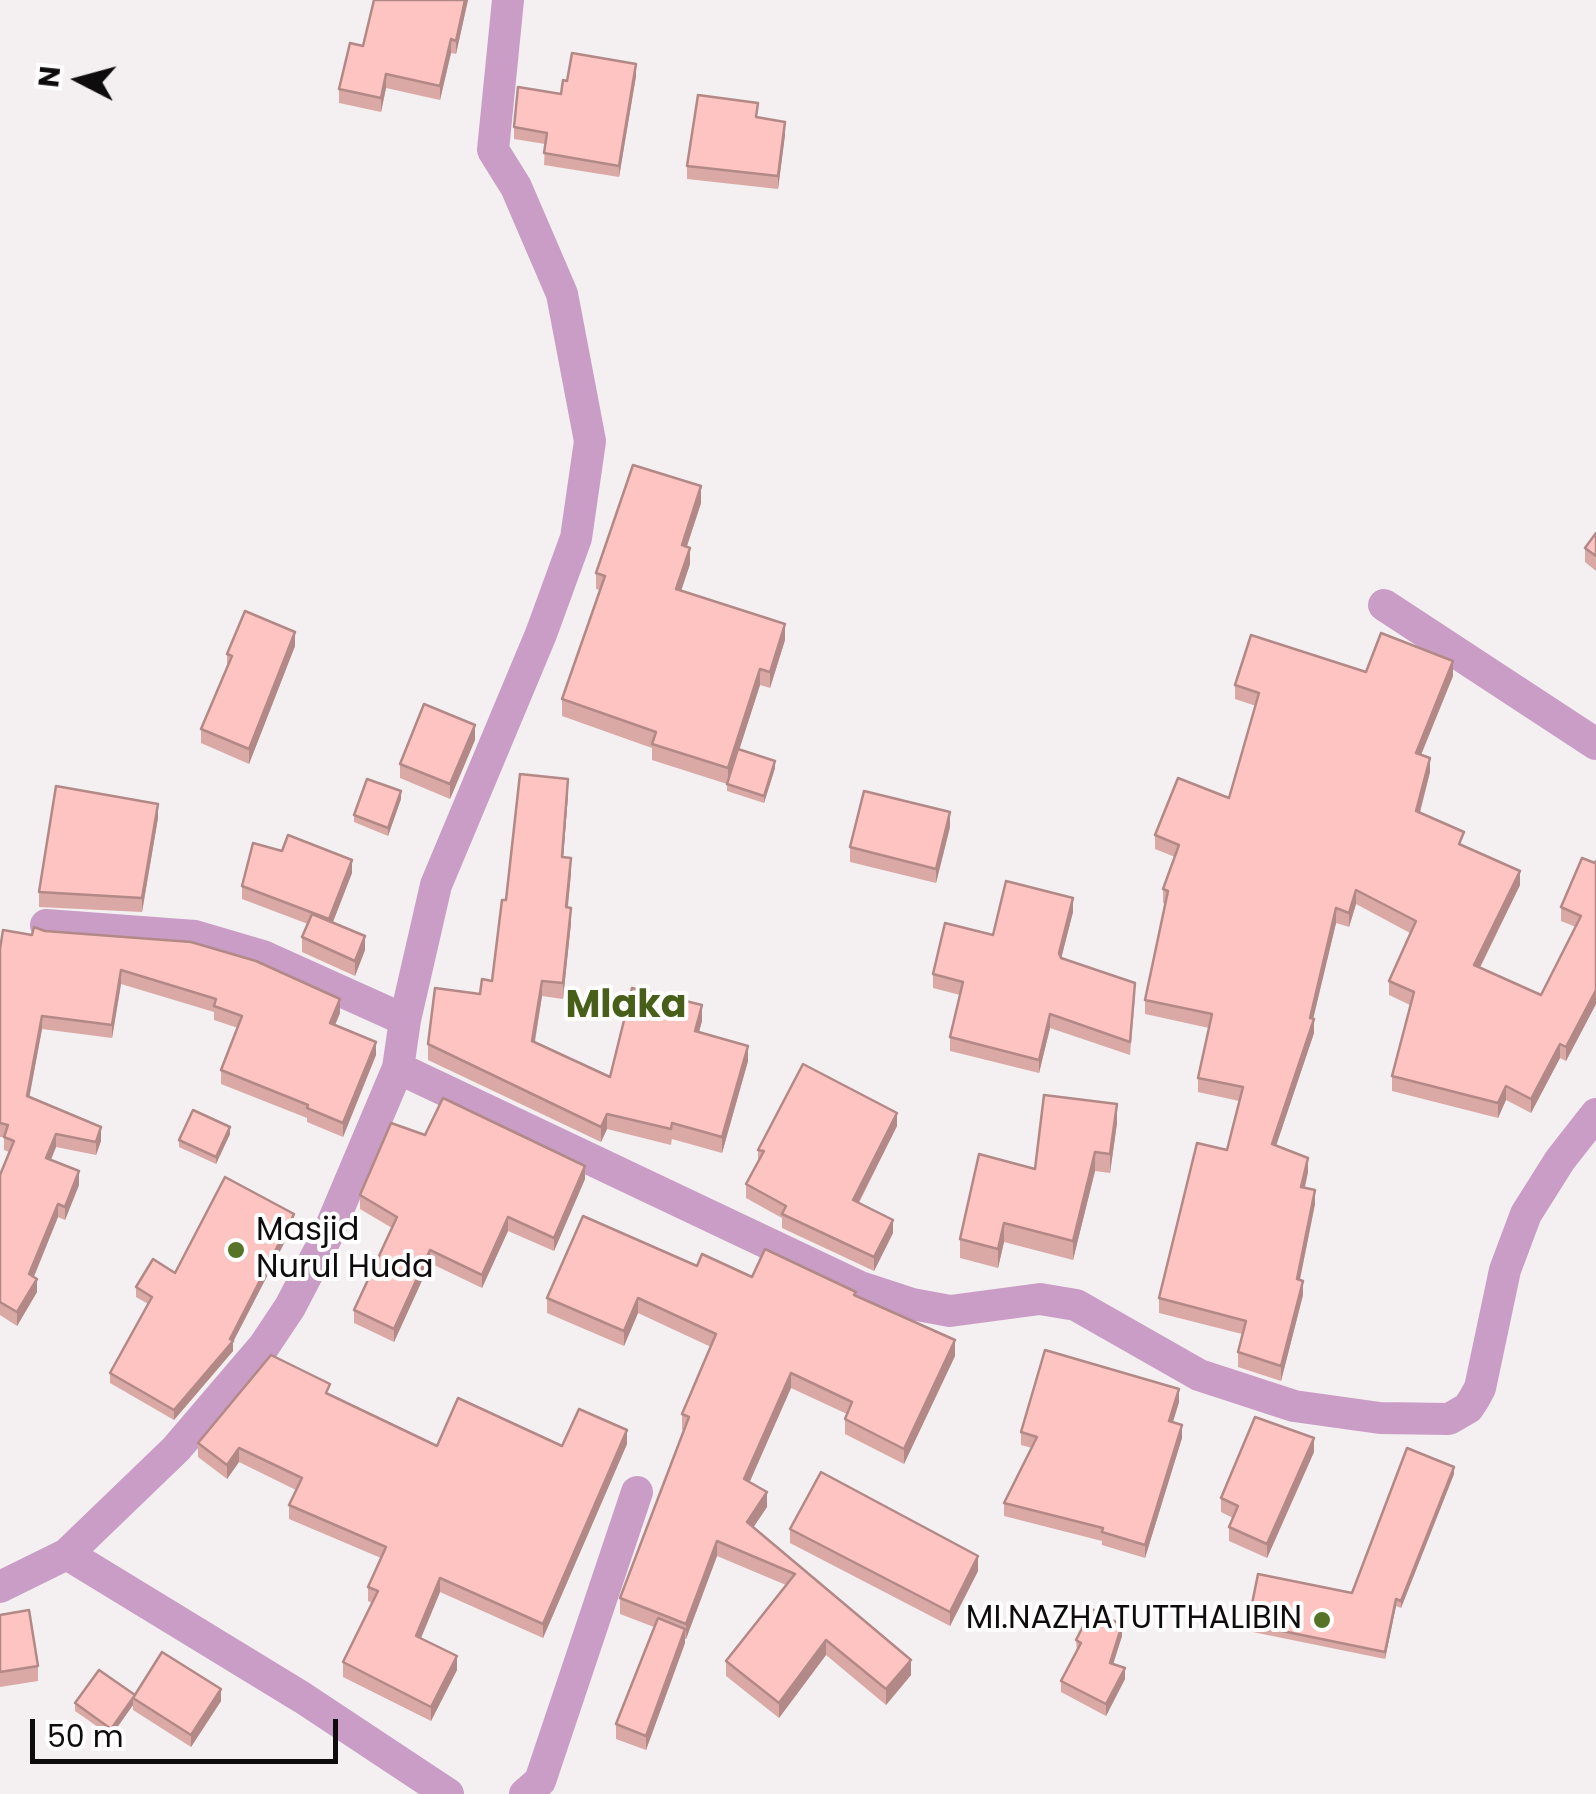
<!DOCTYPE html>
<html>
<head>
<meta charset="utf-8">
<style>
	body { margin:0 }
	#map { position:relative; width:1596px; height:1794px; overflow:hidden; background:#f4eff0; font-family:Poppins,sans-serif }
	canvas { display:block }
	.north { position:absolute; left:30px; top:30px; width:100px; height:100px; -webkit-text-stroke:8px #fff; paint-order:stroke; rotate:276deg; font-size:28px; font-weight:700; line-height:40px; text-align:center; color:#0e0c0d }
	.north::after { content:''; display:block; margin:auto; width:35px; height:45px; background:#0e0c0d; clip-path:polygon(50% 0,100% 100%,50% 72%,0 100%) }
	.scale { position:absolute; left:30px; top:1719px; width:308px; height:45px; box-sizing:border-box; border:5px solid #0e0c0d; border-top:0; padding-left:12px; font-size:30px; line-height:35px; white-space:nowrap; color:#0e0c0d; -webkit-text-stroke:8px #fff; paint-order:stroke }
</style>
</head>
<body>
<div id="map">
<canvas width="1596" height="1794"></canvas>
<div class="north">N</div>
<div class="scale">50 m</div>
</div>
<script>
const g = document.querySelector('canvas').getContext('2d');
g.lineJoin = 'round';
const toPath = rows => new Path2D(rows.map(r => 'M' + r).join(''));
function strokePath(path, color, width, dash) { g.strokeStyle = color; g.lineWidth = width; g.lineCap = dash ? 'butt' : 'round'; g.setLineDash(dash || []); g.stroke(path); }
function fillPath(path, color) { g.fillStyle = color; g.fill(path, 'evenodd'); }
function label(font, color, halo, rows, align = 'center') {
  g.font = font + ' Poppins,sans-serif'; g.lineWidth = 8; g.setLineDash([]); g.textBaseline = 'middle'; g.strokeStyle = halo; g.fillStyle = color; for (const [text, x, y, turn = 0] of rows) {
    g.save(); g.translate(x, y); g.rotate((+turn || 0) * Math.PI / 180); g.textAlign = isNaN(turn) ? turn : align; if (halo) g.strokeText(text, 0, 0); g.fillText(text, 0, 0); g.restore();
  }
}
const minor = toPath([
	[1384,605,1596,744],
	[46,925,195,936,263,956,405,1020],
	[398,1068,860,1287,912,1304,950,1311,1040,1299,1076,1305,1199,1375,1294,1406,1380,1418,1449,1419,1468,1408,1474,1399,1480,1388,1505,1270,1526,1214,1560,1160,1596,1114],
	[67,1554,303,1698,448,1794],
	[0,1587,67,1554,176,1449,264,1346,290,1307,327,1236,398,1068,405,1020,436,885,541,634,576,538,590,441,562,294,516,187,493,150,508,0],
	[525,1794,540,1781,637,1492]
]);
const wall = toPath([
	[374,0,468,0,456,54,451,53,440,100,386,88,381,112,339,103,339,89,363,46],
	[636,76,619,177,544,165,545,144,514,139,514,127,561,94,567,81],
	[758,117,785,135,778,189,687,179,687,166],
	[701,503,687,546,690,564,681,591,785,640,770,688,760,685,739,749,775,768,764,803,727,791,727,784,652,760,652,748,562,716,562,699,600,590,596,589,596,573],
	[1596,533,1596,571,1585,562,1585,548],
	[295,646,249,764,201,743,201,729,227,668,227,654],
	[1366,672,1453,676,1421,755,1430,772,1420,813,1464,846,1520,885,1480,968,1541,995,1576,927,1561,921,1561,907,1596,861,1596,1004,1566,1061,1560,1058,1531,1113,1506,1100,1498,1118,1392,1091,1392,1076,1410,1005,1389,995,1389,981,1410,933,1356,904,1349,927,1336,923,1313,1018,1314,1033,1276,1145,1308,1172,1305,1188,1315,1204,1300,1280,1303,1295,1281,1381,1238,1367,1238,1352,1242,1334,1159,1313,1159,1298,1227,1150,1239,1101,1198,1092,1198,1078,1209,1028,1145,1014,1145,1000,1165,904,1163,903,1163,889,1175,857,1155,849,1155,835,1229,798,1256,706,1235,699,1235,685],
	[475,740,450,799,400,778,400,764],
	[568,795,563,857,571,873,568,907,571,923,563,999,542,996,535,1042,610,1077,702,1021,699,1032,748,1061,722,1153,672,1139,671,1145,607,1129,601,1142,428,1060,428,1044,492,981,506,900],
	[401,799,388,836,354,822,354,815],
	[158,818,142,912,39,907,39,892],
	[950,827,936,883,850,862,850,847],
	[352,873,333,922,365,950,355,976,302,952,302,937,308,924,242,899,242,886],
	[1073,912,1061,958,1135,996,1130,1055,1050,1028,1039,1073,950,1051,950,1037,960,995,933,988,933,974,993,935],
	[45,931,340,1013,335,1025,376,1055,343,1137,307,1122,307,1118,221,1084,221,1070,238,1028,214,1020,214,1012,121,984,112,1038,42,1029,29,1097,101,1141,96,1155,56,1147,51,1160,79,1185,65,1220,58,1217,34,1277,37,1292,17,1326,0,1315,0,1175,9,1152,4,1150,4,1137,0,1137,0,949],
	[1117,1123,1110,1173,1095,1171,1073,1260,1004,1242,998,1268,960,1258,960,1239,1035,1169],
	[897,1126,859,1203,893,1233,874,1271,782,1228,782,1218,746,1198,746,1184,758,1162,758,1150],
	[230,1134,216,1164,179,1147,179,1140],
	[425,1135,585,1179,554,1251,508,1231,482,1288,430,1263,394,1342,354,1323,354,1310,392,1228,360,1209,360,1195],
	[294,1224,233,1342,233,1351,174,1420,110,1383,110,1373,148,1304,136,1297,136,1287],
	[697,1266,856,1296,955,1356,904,1464,845,1434,845,1419,847,1414,791,1388,749,1482,767,1507,753,1527,911,1675,886,1705,826,1655,779,1718,726,1676,726,1661,786,1585,717,1556,686,1639,685,1639,685,1643,646,1750,616,1739,616,1724,654,1627,620,1614,620,1598,684,1430,682,1430,682,1414,711,1347,638,1313,624,1346,547,1313,547,1298],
	[330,1395,437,1446,627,1444,543,1638,440,1592,421,1638,457,1670,431,1721,343,1677,343,1662,372,1603,368,1601,368,1587,381,1558,289,1519,289,1505,296,1490,239,1462,227,1479,198,1457,198,1443],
	[1179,1402,1173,1422,1182,1438,1145,1558,1102,1545,1102,1541,1004,1516,1004,1503,1032,1448,1021,1445,1021,1432],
	[1314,1452,1267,1558,1229,1541,1229,1527,1233,1518,1221,1512,1221,1498],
	[1454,1474,1401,1608,1396,1606,1385,1659,1248,1631,1248,1624,1352,1593],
	[790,1529,978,1571,950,1626,790,1543],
	[0,1615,38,1666,38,1681,0,1687],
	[1122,1636,1113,1664,1125,1679,1106,1716,1061,1692,1061,1681,1077,1652,1076,1640],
	[135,1696,221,1701,191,1747,133,1710,133,1705,111,1736,75,1711,75,1703]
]);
const shadedWall = toPath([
	[465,0,468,0,456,54,456,41],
	[451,39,451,53,440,100,440,86],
	[636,64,636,76,619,177,619,166],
	[386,74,386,88,381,112,381,98],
	[785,122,785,135,778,189,778,176],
	[701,486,701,503,682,561,682,545],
	[690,548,690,564,676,606,676,589],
	[785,624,785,640,770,688,770,672],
	[295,632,295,646,249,764,249,749],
	[1453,661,1453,676,1416,767,1416,753],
	[760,669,760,685,728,785,728,768],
	[475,725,475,740,450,799,450,784],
	[1430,758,1430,772,1416,826,1416,811],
	[775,761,775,768,764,803,764,796],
	[568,779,568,795,562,872,562,857],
	[401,791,401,799,388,836,388,828],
	[158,804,158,818,142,912,142,898],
	[950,812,950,827,936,883,936,869],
	[571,858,571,873,566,923,566,907],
	[352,860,352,873,329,932,329,919],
	[1520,871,1520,885,1474,979,1474,965],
	[1356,890,1356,904,1349,927,1349,913],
	[1073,898,1073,912,1059,967,1059,953],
	[571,908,571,923,563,999,563,983],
	[1336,908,1336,923,1311,1028,1314,1019,1314,1033,1272,1158,1272,1144,1310,1018],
	[365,936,365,950,355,976,355,961],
	[121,970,121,984,112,1038,112,1025],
	[542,981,542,996,532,1057,532,1041],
	[1596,990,1596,1004,1566,1061,1566,1047],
	[340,999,340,1013,330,1037,330,1023],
	[702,1005,702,1021,695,1046,695,1031],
	[1050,1014,1050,1028,1039,1073,1039,1060],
	[42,1016,42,1029,27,1110,27,1096],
	[376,1042,376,1055,343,1137,343,1123],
	[1560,1044,1560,1058,1531,1113,1531,1099],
	[748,1046,748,1061,722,1153,722,1137],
	[1506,1086,1506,1100,1498,1118,1498,1103],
	[1117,1104,1117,1123,1110,1173,1110,1154],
	[897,1113,897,1126,853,1213,853,1200],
	[607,1114,607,1129,601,1142,601,1127],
	[101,1127,101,1141,96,1155,96,1142],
	[230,1127,230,1134,216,1164,216,1157],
	[56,1134,56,1147,46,1171,46,1158],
	[1095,1152,1095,1171,1073,1260,1073,1241],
	[1308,1158,1308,1172,1301,1202,1301,1187],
	[585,1166,585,1179,554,1251,554,1238],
	[79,1171,79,1185,65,1220,65,1207],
	[1315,1190,1315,1204,1297,1293,1297,1279],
	[58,1204,58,1217,29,1288,29,1274],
	[294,1214,294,1224,233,1342,233,1351,174,1420,174,1410,230,1339],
	[508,1217,508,1231,482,1288,482,1275],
	[893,1220,893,1233,874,1271,874,1257],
	[1004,1223,1004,1242,998,1268,998,1249],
	[430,1250,430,1263,394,1342,394,1329],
	[37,1279,37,1292,17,1326,17,1312],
	[1303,1281,1303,1295,1281,1381,1281,1366],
	[638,1298,638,1313,624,1346,624,1331],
	[955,1340,955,1356,904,1464,904,1449],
	[791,1373,791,1388,744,1495,744,1479],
	[1179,1389,1179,1402,1169,1434,1169,1421],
	[1182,1425,1182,1438,1145,1558,1145,1545],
	[627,1430,627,1444,543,1638,543,1624],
	[1314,1438,1314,1452,1267,1558,1267,1544],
	[239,1448,239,1462,227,1479,227,1465],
	[1454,1467,1454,1474,1401,1608,1401,1601],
	[767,1492,767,1507,747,1537,747,1522],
	[717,1541,717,1556,686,1639,686,1624],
	[978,1556,978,1571,950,1626,950,1612],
	[440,1578,440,1592,416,1650,416,1636],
	[1396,1599,1396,1606,1385,1659,1385,1652],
	[1122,1625,1122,1636,1110,1674,1110,1663],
	[685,1629,685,1643,646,1750,646,1736],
	[826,1640,826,1655,779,1718,779,1703],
	[457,1656,457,1670,431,1721,431,1707],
	[911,1660,911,1675,886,1705,886,1689],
	[1125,1668,1125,1679,1106,1716,1106,1704],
	[221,1689,221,1701,191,1747,191,1735],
	[133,1698,133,1705,111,1736,111,1729]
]);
const building = toPath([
	[374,0,465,0,456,41,451,39,440,86,386,74,381,98,339,89,350,43,363,46,374,0],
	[572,53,636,64,619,166,544,153,547,133,514,127,518,87,561,94,563,80,567,81,572,53],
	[698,95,758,103,756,117,785,122,778,176,687,166,698,95],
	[633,465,701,486,682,545,690,548,676,589,785,624,770,672,760,669,728,768,652,744,656,732,562,699,605,576,596,573,633,465],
	[1596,533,1596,556,1585,548,1596,533],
	[245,611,295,632,249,749,201,729,232,656,227,654,245,611],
	[1381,633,1453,661,1416,753,1430,758,1416,811,1464,832,1459,844,1520,871,1474,965,1541,995,1581,916,1561,907,1582,858,1595,863,1596,861,1596,990,1566,1047,1560,1044,1531,1099,1506,1086,1498,1103,1392,1076,1414,992,1389,981,1416,921,1356,890,1349,913,1336,908,1310,1018,1314,1019,1272,1144,1308,1158,1301,1187,1315,1190,1297,1279,1303,1281,1281,1366,1238,1352,1246,1321,1159,1298,1197,1143,1227,1150,1243,1087,1198,1078,1212,1014,1145,1000,1168,891,1163,889,1179,845,1155,835,1178,778,1229,798,1259,693,1235,685,1251,635,1366,672,1381,633],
	[424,704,475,725,450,784,400,764,424,704],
	[738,749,775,761,764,796,727,784,738,749],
	[520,774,568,779,562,857,571,858,566,907,571,908,563,983,542,981,532,1041,610,1077,632,988,702,1005,695,1031,748,1046,722,1137,672,1123,671,1129,607,1114,601,1127,428,1044,435,988,480,994,482,979,492,981,502,900,506,900,520,774],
	[367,779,401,791,388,828,354,815,367,779],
	[56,786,158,804,142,898,39,892,56,786],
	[864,791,950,812,936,869,850,847,864,791],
	[288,835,352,860,329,919,242,886,253,843,282,851,288,835],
	[1006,881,1073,898,1059,953,1061,958,1135,983,1130,1042,1050,1014,1039,1060,950,1037,963,982,933,974,945,923,993,935,1006,881],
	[312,914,365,936,355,961,302,937,312,914],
	[34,927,45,931,191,942,256,961,340,999,330,1023,376,1042,343,1123,307,1108,308,1105,221,1070,242,1016,214,1006,216,999,121,970,112,1025,42,1016,27,1096,101,1127,96,1142,56,1134,46,1158,79,1171,65,1207,58,1204,29,1274,37,1279,17,1312,0,1302,0,1175,14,1141,4,1137,8,1125,0,1123,0,949,3,930,32,935,34,927],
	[803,1064,897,1113,853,1200,893,1220,874,1257,782,1214,786,1206,746,1184,764,1151,758,1150,803,1064],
	[1044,1095,1117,1104,1110,1154,1095,1152,1073,1241,1004,1223,998,1249,960,1239,979,1154,1035,1169,1044,1095],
	[443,1098,585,1166,554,1238,508,1217,482,1275,430,1250,394,1329,354,1310,397,1217,360,1195,391,1123,425,1135,443,1098],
	[193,1110,230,1127,216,1157,179,1140,193,1110],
	[225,1177,294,1214,230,1339,233,1341,174,1410,110,1373,152,1297,136,1287,153,1259,175,1273,225,1177],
	[583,1216,697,1266,702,1254,752,1277,765,1249,856,1292,854,1295,955,1340,904,1449,845,1419,852,1402,791,1373,744,1479,767,1492,747,1522,911,1660,886,1689,826,1640,779,1703,726,1661,795,1574,717,1541,686,1624,620,1598,689,1417,682,1414,716,1334,638,1298,624,1331,547,1298,583,1216],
	[1045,1350,1179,1389,1169,1421,1182,1425,1145,1545,1102,1532,1103,1528,1004,1503,1037,1437,1021,1432,1045,1350],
	[271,1355,330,1384,326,1393,437,1446,458,1398,562,1446,579,1409,627,1430,543,1624,440,1578,416,1636,457,1656,431,1707,343,1662,378,1591,368,1587,386,1547,289,1505,302,1478,239,1448,227,1465,198,1443,271,1355],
	[1255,1417,1314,1438,1267,1544,1229,1527,1238,1506,1221,1498,1255,1417],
	[1407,1448,1454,1467,1401,1601,1396,1599,1385,1652,1248,1624,1258,1574,1352,1593,1407,1448],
	[821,1472,978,1556,950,1612,790,1529,821,1472],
	[1092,1609,1122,1625,1110,1663,1125,1668,1106,1704,1061,1681,1081,1643,1076,1640,1092,1609],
	[29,1610,38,1666,0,1672,0,1615,29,1610],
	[658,1618,685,1629,646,1736,616,1724,658,1618],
	[162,1652,221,1689,191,1735,133,1698,162,1652],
	[99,1670,135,1695,111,1729,75,1703,99,1670]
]);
const markers = [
	[236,1250,10,"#577327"],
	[1322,1620,10,"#577327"]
];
const poiNames = [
	["Masjid",256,1232],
	["Nurul Huda",256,1269],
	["MI.NAZHATUTTHALIBIN",1302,1620,"right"]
];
const quarterNames = [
	["Mlaka",626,1007]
];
strokePath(minor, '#ca9dc6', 32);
fillPath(wall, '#daa9a6');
fillPath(shadedWall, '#b28987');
fillPath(building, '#fec4c1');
strokePath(building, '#b28987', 2.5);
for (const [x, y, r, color] of markers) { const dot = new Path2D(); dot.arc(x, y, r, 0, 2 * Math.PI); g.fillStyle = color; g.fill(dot); strokePath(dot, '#fff', 4); }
label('32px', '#0e0c0d', '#fff', poiNames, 'left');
label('bold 38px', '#475f19', '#fff', quarterNames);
</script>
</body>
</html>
